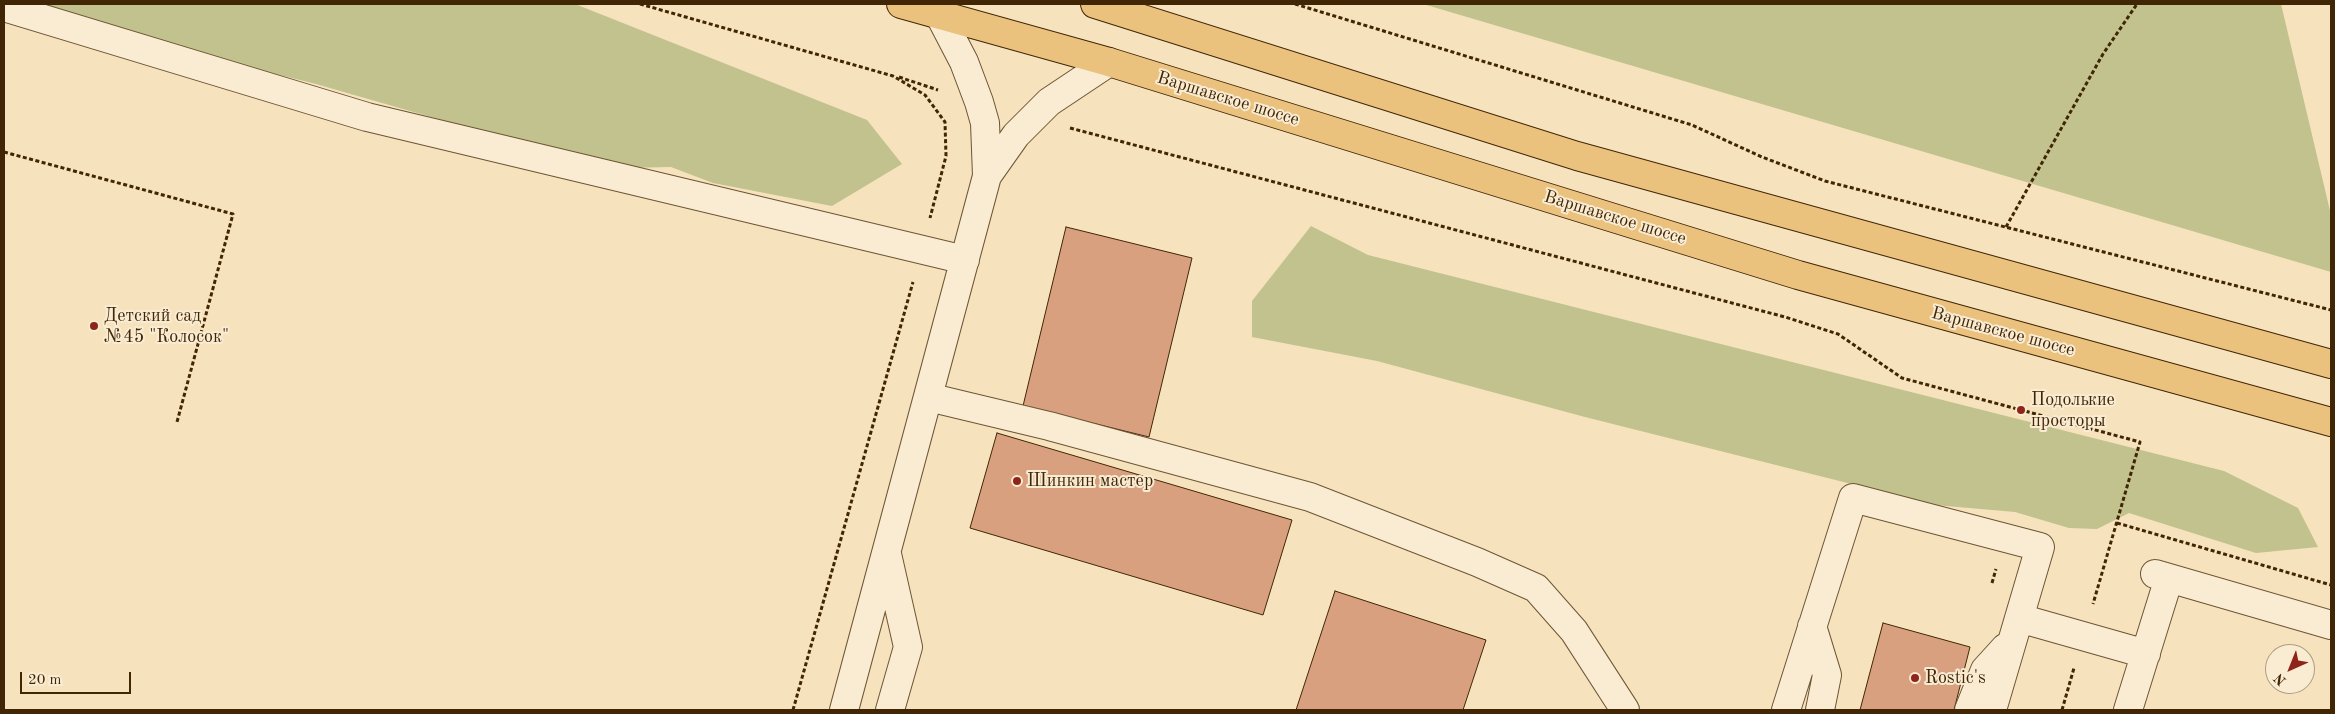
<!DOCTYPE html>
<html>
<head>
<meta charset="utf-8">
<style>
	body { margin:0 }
	#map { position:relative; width:2335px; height:714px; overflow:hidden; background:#f6e2bc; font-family:"Old Standard TT",serif }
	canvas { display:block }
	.frame { position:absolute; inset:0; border:5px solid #412606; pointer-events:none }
	.north { position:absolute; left:2265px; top:644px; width:50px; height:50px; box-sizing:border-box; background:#f9ecd3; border:1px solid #af9d81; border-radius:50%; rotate:224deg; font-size:14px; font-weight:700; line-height:20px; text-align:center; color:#412606 }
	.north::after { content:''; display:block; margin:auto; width:18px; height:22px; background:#8f2418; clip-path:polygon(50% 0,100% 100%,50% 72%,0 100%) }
	.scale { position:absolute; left:20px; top:672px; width:111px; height:22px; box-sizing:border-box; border:2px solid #412606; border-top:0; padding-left:6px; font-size:15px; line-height:18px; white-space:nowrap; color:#412606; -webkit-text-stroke:4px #f9ecd3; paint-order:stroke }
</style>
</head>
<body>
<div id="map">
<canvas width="2335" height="714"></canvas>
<div class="frame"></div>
<div class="north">N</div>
<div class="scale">20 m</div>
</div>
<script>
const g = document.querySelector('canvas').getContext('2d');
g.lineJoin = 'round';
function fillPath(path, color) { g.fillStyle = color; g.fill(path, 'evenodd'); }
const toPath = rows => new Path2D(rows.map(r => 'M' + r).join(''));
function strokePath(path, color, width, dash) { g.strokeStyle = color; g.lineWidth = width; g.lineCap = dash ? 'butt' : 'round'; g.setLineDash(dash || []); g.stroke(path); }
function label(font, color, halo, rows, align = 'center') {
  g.font = font + ' "Old Standard TT",serif'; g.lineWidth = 4; g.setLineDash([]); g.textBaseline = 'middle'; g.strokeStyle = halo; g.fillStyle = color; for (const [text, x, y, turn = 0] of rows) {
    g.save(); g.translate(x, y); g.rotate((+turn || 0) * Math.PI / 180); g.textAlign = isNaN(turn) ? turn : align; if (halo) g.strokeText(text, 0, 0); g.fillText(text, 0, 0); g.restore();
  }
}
const green = toPath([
	[8,4,575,4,867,120,902,164,832,206,713,183,671,167,622,168,525,144,316,84,78,25],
	[1423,4,2281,4,2331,215,2331,272],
	[1311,226,1368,255,2224,471,2298,508,2318,547,2256,553,2129,513,2097,529,2069,528,2015,512,1935,505,1585,417,1377,361,1252,337,1252,301]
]);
const building = toPath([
	[1066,227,1192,258,1149,437,1023,406,1066,227],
	[997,433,1292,520,1263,615,970,528,997,433],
	[1335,591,1486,640,1463,710,1296,710,1335,591],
	[1883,623,1970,647,1954,710,1860,710,1883,623]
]);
const path = toPath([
	[640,4,893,76,925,95,945,122,946,156,930,218],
	[1295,4,1692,125,1762,157,1825,181,2331,310],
	[899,77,938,90],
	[1070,128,1785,317,1838,334,1902,378,2140,442,2093,604],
	[4,152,233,214,177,422],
	[2006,227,2103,54,2137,4],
	[2117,523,2331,585],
	[1992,583,1996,569],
	[793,710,913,282],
	[2062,710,2074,668]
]);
const minor = toPath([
	[4,7,367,117,965,260],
	[987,176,1016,135,1049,102,1109,62],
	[928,397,1049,426,1310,497,1477,562,1536,588,1574,631,1625,710],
	[887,554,908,647,890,710],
	[2155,574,2331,625],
	[2019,618,2146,654],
	[1812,626,1827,675,1820,710],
	[844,710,987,176,985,123,979,102,964,62,939,14],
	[1786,710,1853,498,2040,547,1992,710],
	[1969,710,1985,670,2005,648],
	[2128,710,2169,578]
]);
const major = toPath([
	[901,4,1109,62,1798,275,2331,422],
	[1095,4,1577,156,2331,364]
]);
const markers = [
	[94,326,5,"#8f2418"],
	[2021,410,5,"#8f2418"],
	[1017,481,5,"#8f2418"],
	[1915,678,5,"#8f2418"]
];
const streetNames = [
	["Варшавское шоссе",1228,99,17],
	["Варшавское шоссе",1615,218,17],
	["Варшавское шоссе",2003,332,15]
];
const poiNames = [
	["Детский сад",104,316],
	["№45 \"Колосок\"",104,337],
	["Подолькие",2031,400],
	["просторы",2031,421],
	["Шинкин мастер",1027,481],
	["Rostic's",1925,678]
];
fillPath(green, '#c1c28d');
fillPath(building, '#d8a07f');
strokePath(building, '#412606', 1);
strokePath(minor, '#6e5534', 30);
strokePath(major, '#412606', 30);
strokePath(path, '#412606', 3, [4, 2.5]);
strokePath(minor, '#f9ecd3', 28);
strokePath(major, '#ebc17e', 28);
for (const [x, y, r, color] of markers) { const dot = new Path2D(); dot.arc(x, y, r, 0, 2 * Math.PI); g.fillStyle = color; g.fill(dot); strokePath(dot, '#f9ecd3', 2); }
label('18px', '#412606', '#f9ecd3', streetNames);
label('18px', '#412606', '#f9ecd3', poiNames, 'left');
</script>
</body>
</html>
